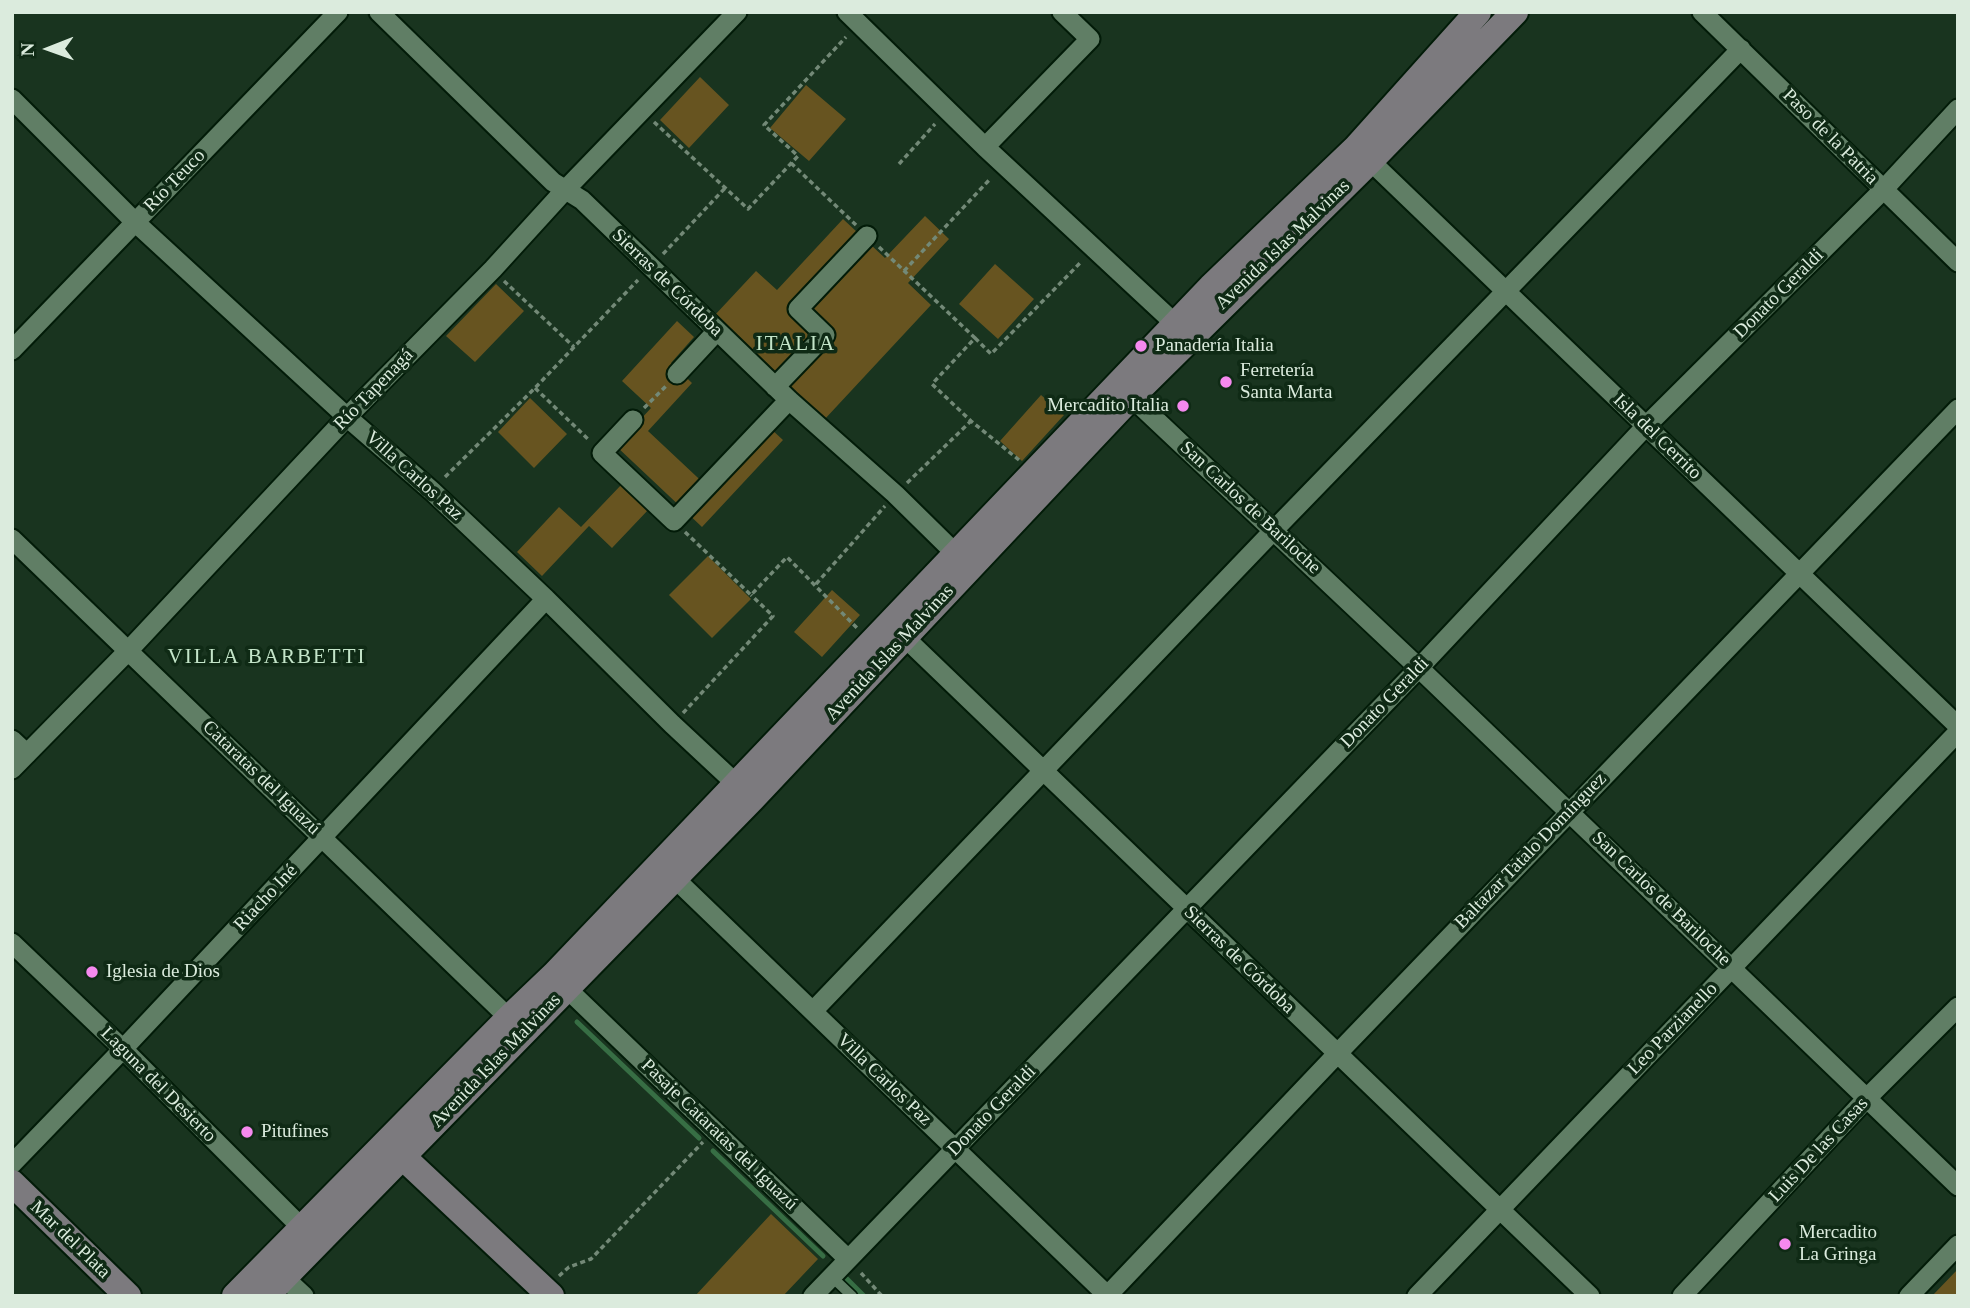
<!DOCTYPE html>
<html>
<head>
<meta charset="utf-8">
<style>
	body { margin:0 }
	#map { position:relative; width:1970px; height:1308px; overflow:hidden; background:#19341f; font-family:"Times New Roman",serif }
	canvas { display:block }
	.frame { position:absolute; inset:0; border:14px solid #dbebdd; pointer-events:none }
	.north { position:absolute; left:14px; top:14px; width:70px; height:70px; -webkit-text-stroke:5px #0f2a15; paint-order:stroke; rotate:269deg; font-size:19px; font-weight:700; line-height:28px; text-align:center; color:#dbebdd }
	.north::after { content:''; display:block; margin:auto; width:24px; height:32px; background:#dbebdd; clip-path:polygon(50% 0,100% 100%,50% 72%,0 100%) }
</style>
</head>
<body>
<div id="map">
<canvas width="1970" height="1308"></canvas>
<div class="frame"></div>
<div class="north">N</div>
</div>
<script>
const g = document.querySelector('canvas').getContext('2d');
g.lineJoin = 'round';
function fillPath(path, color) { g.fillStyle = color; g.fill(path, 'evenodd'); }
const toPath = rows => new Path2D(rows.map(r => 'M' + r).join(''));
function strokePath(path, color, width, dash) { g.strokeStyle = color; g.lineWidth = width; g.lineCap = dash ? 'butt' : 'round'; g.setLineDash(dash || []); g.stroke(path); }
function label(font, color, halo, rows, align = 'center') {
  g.font = font + ' "Times New Roman",serif'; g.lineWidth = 7; g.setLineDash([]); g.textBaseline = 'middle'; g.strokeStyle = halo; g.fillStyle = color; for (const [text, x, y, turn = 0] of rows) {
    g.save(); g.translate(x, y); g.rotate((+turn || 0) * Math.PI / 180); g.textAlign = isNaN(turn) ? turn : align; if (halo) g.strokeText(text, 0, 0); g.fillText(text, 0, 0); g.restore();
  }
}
const green = toPath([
	[700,77,729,105,689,148,660,120],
	[806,85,846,119,809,161,770,128],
	[925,216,949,239,908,283,931,305,824,420,714,316,756,271,777,290,843,219,885,258],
	[995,264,1034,299,998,339,959,304],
	[496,284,524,311,475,362,446,336],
	[677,321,694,337,671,363,692,383,648,431,712,491,770,428,783,440,702,527,616,446,651,408,622,381],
	[1041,395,1064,415,1022,461,1000,441],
	[530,398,567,434,534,468,498,432],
	[622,484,649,509,612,548,589,526,542,576,517,552,559,507,581,527],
	[708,556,751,599,712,638,669,595],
	[832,590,860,615,822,657,794,632],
	[771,1214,818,1259,783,1296,695,1296],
	[1958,1269,1958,1296,1932,1296]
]);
const stream = toPath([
	[577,1022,699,1138],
	[713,1151,823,1256],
	[845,1277,864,1296]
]);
const path = toPath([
	[654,122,748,209,798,156,764,125,846,37],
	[791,163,856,225],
	[899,164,935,124],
	[879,247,975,338,932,384,971,421,1019,460],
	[663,254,726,187],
	[904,271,991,178],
	[504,281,574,347],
	[975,338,991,354,1081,262],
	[535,388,589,440],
	[644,408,666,386],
	[445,477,535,388,638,280],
	[907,483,971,421],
	[685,532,751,595,787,557,858,629],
	[816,584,885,506],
	[683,713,773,616,751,595],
	[861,1273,882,1296],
	[559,1276,569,1267,591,1259,703,1142]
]);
const lane = toPath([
	[831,1276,852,1296]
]);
const street = toPath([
	[379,12,553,182,582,200,789,400,895,494,955,553],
	[847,12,985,147,1184,332],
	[1702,12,1958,262],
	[12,99,135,222,347,417,432,491,546,599,672,724,746,793],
	[985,147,1090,39,1062,12],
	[1362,153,1958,726],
	[12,350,338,12],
	[677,374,717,331],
	[775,387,825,335,798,309,867,236],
	[1123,389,1419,668,1958,1186],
	[633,420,602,453,674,521,789,400],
	[12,539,509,1018],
	[896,629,1590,1296],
	[12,740,27,754],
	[12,769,128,651,347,417,493,269,565,190,737,12],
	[665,869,1108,1296],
	[12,943,123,1049,302,1228],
	[559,981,848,1259],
	[813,1011,1274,530,1741,49],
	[12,1164,123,1049,546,599],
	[276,1270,304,1296],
	[813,1296,1419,668,1646,426,1883,190,1958,109],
	[1107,1296,1337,1054,1958,409],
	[1417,1296,1958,732],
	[1682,1296,1867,1098,1958,1007],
	[1909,1296,1958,1245]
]);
const secondary = toPath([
	[389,1144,551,1296],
	[12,1183,128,1296],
	[235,1296,509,1018,554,975,1211,287,1356,148,1478,12],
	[266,1296,752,799,1131,397,1370,161,1515,12]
]);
const markers = [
	[1141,346,7,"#f589ee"],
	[1226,382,7,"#f589ee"],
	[1183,406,7,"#f589ee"],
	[92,972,7,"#f589ee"],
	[247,1132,7,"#f589ee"],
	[1785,1244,7,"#f589ee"]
];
const streetNames = [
	["Paso de la Patria",1830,137,45],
	["Río Teuco",175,181,-46],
	["Avenida Islas Malvinas",1283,245,-44],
	["Sierras de Córdoba",667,283,44],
	["Donato Geraldi",1779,294,-45],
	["Río Tapenagá",374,390,-46],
	["Isla del Cerrito",1657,437,44],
	["Villa Carlos Paz",414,476,42],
	["San Carlos de Bariloche",1250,508,43],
	["Avenida Islas Malvinas",890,653,-47],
	["Donato Geraldi",1385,703,-46],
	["Cataratas del Iguazú",261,778,44],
	["Baltazar Tatalo Domínguez",1531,851,-46],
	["Riacho Iné",266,898,-47],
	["San Carlos de Bariloche",1661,899,44],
	["Sierras de Córdoba",1239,960,44],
	["Leo Parzianello",1673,1029,-46],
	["Avenida Islas Malvinas",496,1061,-46],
	["Villa Carlos Paz",884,1080,44],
	["Laguna del Desierto",158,1085,45],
	["Donato Geraldi",992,1111,-46],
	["Pasaje Cataratas del Iguazú",719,1135,44],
	["Luis De las Casas",1819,1150,-47],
	["Mar del Plata",70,1240,44]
];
const poiNames = [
	["Panadería Italia",1155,346],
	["Ferretería",1240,371],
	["Santa Marta",1240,393],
	["Mercadito Italia",1169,406,"right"],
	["Iglesia de Dios",106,972],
	["Pitufines",261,1132],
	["Mercadito",1799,1233],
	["La Gringa",1799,1255]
];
const neighbourhoodNames = [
	["ITALIA",796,344],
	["VILLA BARBETTI",267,657]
];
fillPath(green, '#675420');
strokePath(stream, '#376e44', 5);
strokePath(lane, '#021b08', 13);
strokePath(street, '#021b08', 23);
strokePath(secondary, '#021b08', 30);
strokePath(path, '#738977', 3.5, [5, 3.5]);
strokePath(lane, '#607e65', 10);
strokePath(street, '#607e65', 19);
strokePath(secondary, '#7c7a7e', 26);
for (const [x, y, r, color] of markers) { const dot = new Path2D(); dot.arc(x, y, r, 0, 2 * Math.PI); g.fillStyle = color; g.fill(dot); strokePath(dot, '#0f2a15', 2.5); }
label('19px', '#dbebdd', '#0f2a15', streetNames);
label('19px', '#dbebdd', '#0f2a15', poiNames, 'left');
g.letterSpacing = '2px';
label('21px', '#c4e5c9', '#0f2a15', neighbourhoodNames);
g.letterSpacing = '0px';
</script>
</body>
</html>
